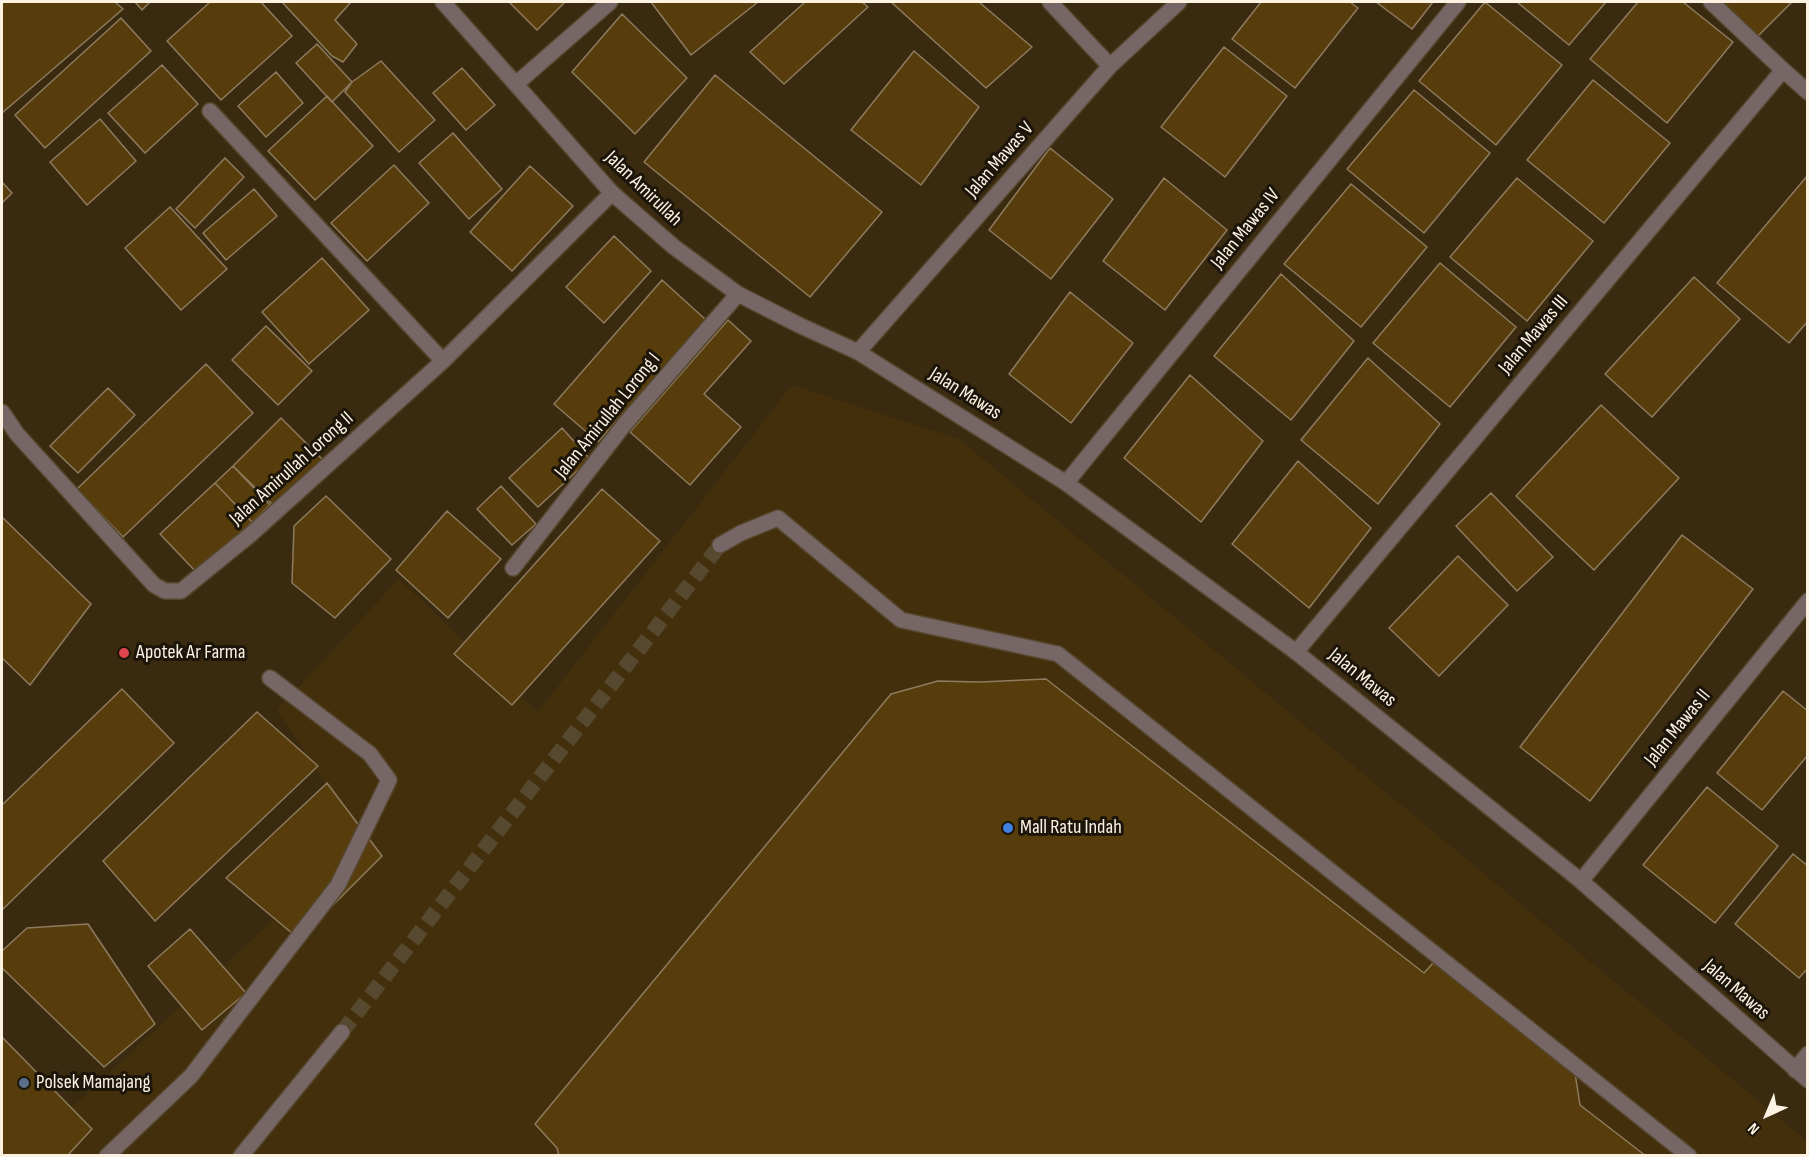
<!DOCTYPE html>
<html>
<head>
<meta charset="utf-8">
<style>
	body { margin:0 }
	#map { position:relative; width:1809px; height:1157px; overflow:hidden; background:#3a2b10; font-family:"Sofia Sans Condensed",sans-serif }
	canvas { display:block }
	.frame { position:absolute; inset:0; border:3px solid #fcf2e2; pointer-events:none }
	.north { position:absolute; left:1737px; top:1085px; width:60px; height:60px; -webkit-text-stroke:4px #1c1509; paint-order:stroke; rotate:224deg; font-size:16px; font-weight:700; line-height:24px; text-align:center; color:#fcf2e2 }
	.north::after { content:''; display:block; margin:auto; width:21px; height:27px; background:#fcf2e2; clip-path:polygon(50% 0,100% 100%,50% 72%,0 100%) }
</style>
</head>
<body>
<div id="map">
<canvas width="1809" height="1157"></canvas>
<div class="frame"></div>
<div class="north">N</div>
</div>
<script>
const g = document.querySelector('canvas').getContext('2d');
g.lineJoin = 'round';
function fillPath(path, color) { g.fillStyle = color; g.fill(path, 'evenodd'); }
const toPath = rows => new Path2D(rows.map(r => 'M' + r).join(''));
function strokePath(path, color, width, dash) { g.strokeStyle = color; g.lineWidth = width; g.lineCap = dash ? 'butt' : 'round'; g.setLineDash(dash || []); g.stroke(path); }
function label(font, color, halo, rows, align = 'center') {
  g.font = font + ' "Sofia Sans Condensed",sans-serif'; g.lineWidth = 6; g.setLineDash([]); g.textBaseline = 'middle'; g.strokeStyle = halo; g.fillStyle = color; for (const [text, x, y, turn = 0] of rows) {
    g.save(); g.translate(x, y); g.rotate((+turn || 0) * Math.PI / 180); g.textAlign = isNaN(turn) ? turn : align; if (halo) g.strokeText(text, 0, 0); g.fillText(text, 0, 0); g.restore();
  }
}
const built = toPath([
	[792,385,959,439,1808,1142,1807,1156,20,1156,362,837,277,710,399,579,538,712]
]);
const building = toPath([
	[2,2,115,2,123,9,2,113,2,2],
	[135,2,150,2,142,10,135,2],
	[210,2,261,2,292,36,221,100,167,41,210,2],
	[282,2,351,2,335,20,357,44,343,62,332,56,282,2],
	[509,2,565,2,537,30,509,2],
	[651,2,758,2,691,55,651,2],
	[805,2,862,2,868,7,784,84,750,52,805,2],
	[891,2,979,2,1032,47,986,88,891,2],
	[1261,2,1350,2,1358,8,1295,88,1232,39,1261,2],
	[1376,2,1433,2,1412,29,1376,2],
	[1485,2,1562,65,1496,145,1419,81,1485,2],
	[1517,2,1606,2,1569,45,1517,2],
	[1638,2,1683,2,1733,42,1667,123,1590,59,1638,2],
	[1722,2,1792,2,1758,36,1722,2],
	[622,14,687,78,635,134,572,72,622,14],
	[121,18,151,51,45,148,15,115,121,18],
	[317,44,352,82,332,102,296,63,317,44],
	[1224,47,1287,96,1225,177,1161,127,1224,47],
	[914,51,979,107,921,185,851,130,914,51],
	[381,61,435,120,399,152,345,92,352,82,381,61],
	[162,65,198,104,145,153,108,113,162,65],
	[462,68,495,105,466,130,433,93,462,68],
	[276,72,303,103,266,137,238,106,276,72],
	[715,75,882,212,810,297,644,162,715,75],
	[1593,80,1670,143,1604,223,1527,160,1593,80],
	[1414,90,1490,153,1424,233,1347,169,1414,90],
	[327,96,373,146,315,200,268,151,327,96],
	[100,119,136,161,87,205,50,162,100,119],
	[453,133,502,189,469,219,419,163,453,133],
	[1050,148,1113,199,1051,279,989,230,1050,148],
	[225,158,244,177,195,228,176,209,225,158],
	[394,165,429,203,367,261,331,223,394,165],
	[530,166,573,206,512,271,470,232,530,166],
	[1808,175,1808,321,1789,343,1717,283,1808,175],
	[1164,178,1227,230,1165,310,1103,261,1164,178],
	[1517,178,1593,241,1527,321,1450,257,1517,178],
	[2,182,12,193,2,203,2,182],
	[1351,184,1427,247,1361,327,1284,264,1351,184],
	[254,189,277,216,226,260,203,233,254,189],
	[170,207,227,269,181,310,125,248,170,207],
	[614,236,651,271,604,323,566,287,614,236],
	[322,258,369,310,309,364,262,312,322,258],
	[1440,263,1516,327,1450,407,1373,343,1440,263],
	[1281,274,1354,341,1291,420,1214,356,1281,274],
	[1694,277,1740,319,1652,417,1605,374,1694,277],
	[662,280,706,320,598,442,554,404,662,280],
	[1070,292,1133,343,1071,423,1009,374,1070,292],
	[728,320,751,341,704,394,741,427,690,485,630,432,728,320],
	[266,326,312,371,278,405,232,360,266,326],
	[1368,358,1440,424,1378,504,1301,440,1368,358],
	[206,364,253,413,123,537,77,489,206,364],
	[1190,375,1263,441,1201,522,1124,458,1190,375],
	[108,388,135,415,78,473,50,446,108,388],
	[1601,405,1679,478,1594,570,1516,496,1601,405],
	[281,418,323,460,276,508,233,466,281,418],
	[562,428,590,459,538,507,509,478,562,428],
	[1298,461,1371,528,1309,608,1232,544,1298,461],
	[233,466,270,505,252,522,215,483,233,466],
	[215,483,252,522,198,574,160,534,215,483],
	[501,486,536,524,512,545,477,509,501,486],
	[602,489,660,541,512,705,454,654,602,489],
	[1491,493,1553,557,1517,591,1456,526,1491,493],
	[326,496,391,559,335,618,292,583,294,526,326,496],
	[447,511,501,559,448,618,396,570,447,511],
	[2,517,91,604,30,685,2,658,2,517],
	[1682,535,1753,589,1590,801,1520,747,1682,535],
	[1458,556,1508,605,1439,676,1389,628,1458,556],
	[1046,679,1424,973,1434,962,1575,1073,1580,1105,1646,1156,559,1156,557,1148,535,1124,891,694,938,681,980,682,1046,679],
	[122,689,174,743,2,910,2,805,122,689],
	[1783,691,1808,711,1808,755,1762,810,1717,773,1783,691],
	[257,712,318,766,155,921,103,861,257,712],
	[327,783,382,856,299,939,226,878,327,783],
	[1707,787,1778,846,1715,923,1643,865,1707,787],
	[1793,854,1808,866,1808,968,1799,978,1735,924,1793,854],
	[88,924,155,1024,104,1067,2,968,2,951,27,928,88,924],
	[190,929,246,993,202,1030,148,966,190,929],
	[2,1037,92,1129,67,1156,2,1156,2,1037]
]);
const minorTunnel = toPath([
	[342,1032,720,545]
]);
const minor = toPath([
	[443,2,612,193,674,247,738,294,799,325,858,352,1066,483,1296,652,1581,881,1808,1080],
	[1050,2,1110,66],
	[1711,2,1783,70],
	[516,84,610,2],
	[210,111,443,361],
	[858,352,1110,66,1179,2],
	[2,412,17,434,154,585,165,591,181,591,250,535,443,361,612,193],
	[1066,483,1458,2],
	[720,545,741,533,778,518,901,620,1058,654,1689,1156],
	[513,568,624,425,738,294],
	[1296,652,1783,70,1808,92],
	[1581,881,1808,601],
	[1795,1070,1808,1054],
	[107,1156,191,1076,338,885,389,780,370,754,270,678],
	[241,1156,342,1032]
]);
const markers = [
	[124,653,6,"#e0444e"],
	[1008,828,6,"#3f7fe0"],
	[24,1083,6,"#5c6f8a"]
];
const streetNames = [
	["Jalan Mawas V",1000,160,-49],
	["Jalan Amirullah",643,189,44],
	["Jalan Mawas IV",1246,229,-51],
	["Jalan Mawas III",1534,335,-50],
	["Jalan Mawas",965,394,32],
	["Jalan Amirullah Lorong I",608,416,-51],
	["Jalan Amirullah Lorong II",292,469,-42],
	["Jalan Mawas",1362,678,39],
	["Jalan Mawas II",1678,728,-51],
	["Jalan Mawas",1736,990,41]
];
const poiNames = [
	["Apotek Ar Farma",136,653],
	["Mall Ratu Indah",1020,828],
	["Polsek Mamajang",36,1083]
];
fillPath(built, '#432f0c');
fillPath(building, '#583d0c');
strokePath(building, '#8e7b5f', 1.5);
strokePath(minorTunnel, '#574930', 15, [15, 8]);
strokePath(minor, '#55472d', 18);
strokePath(minor, '#766665', 15);
for (const [x, y, r, color] of markers) { const dot = new Path2D(); dot.arc(x, y, r, 0, 2 * Math.PI); g.fillStyle = color; g.fill(dot); strokePath(dot, '#1c1509', 2); }
label('20px', '#fcf2e2', '#1c1509', streetNames);
label('20px', '#fcf2e2', '#1c1509', poiNames, 'left');
</script>
</body>
</html>
